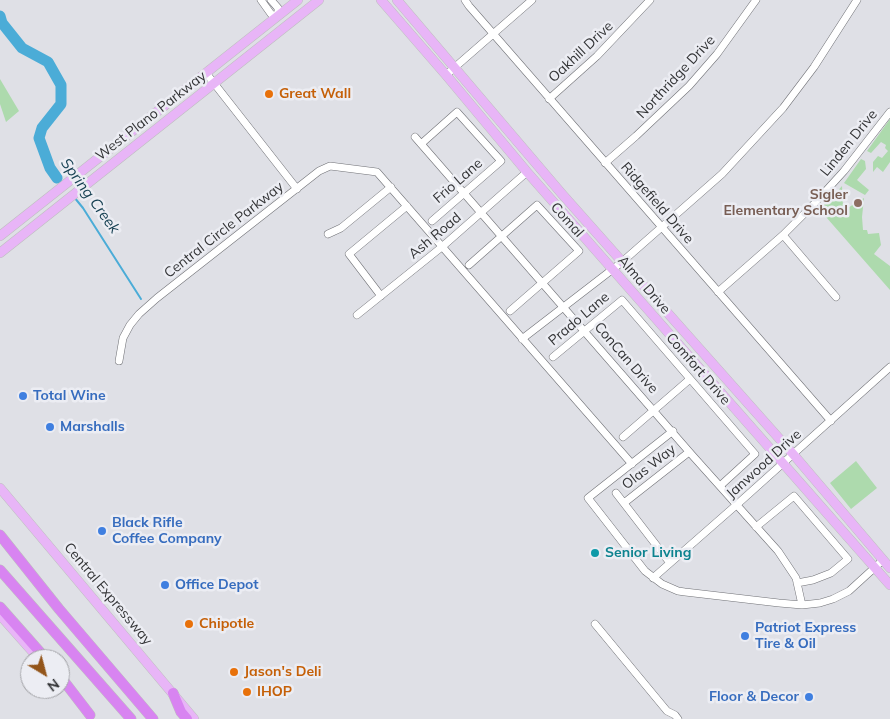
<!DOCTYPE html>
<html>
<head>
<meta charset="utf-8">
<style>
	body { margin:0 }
	#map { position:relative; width:890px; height:719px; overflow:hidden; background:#dfe0e6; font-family:Mulish,sans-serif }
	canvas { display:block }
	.north { position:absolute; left:20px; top:649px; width:50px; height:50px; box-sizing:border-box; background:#ecedf3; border:1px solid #a2a3a7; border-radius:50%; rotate:143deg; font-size:14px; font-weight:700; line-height:20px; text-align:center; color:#333436 }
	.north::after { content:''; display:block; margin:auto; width:18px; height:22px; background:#93551a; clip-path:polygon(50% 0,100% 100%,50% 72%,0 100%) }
</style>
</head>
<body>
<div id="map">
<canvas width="890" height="719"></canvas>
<div class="north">N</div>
</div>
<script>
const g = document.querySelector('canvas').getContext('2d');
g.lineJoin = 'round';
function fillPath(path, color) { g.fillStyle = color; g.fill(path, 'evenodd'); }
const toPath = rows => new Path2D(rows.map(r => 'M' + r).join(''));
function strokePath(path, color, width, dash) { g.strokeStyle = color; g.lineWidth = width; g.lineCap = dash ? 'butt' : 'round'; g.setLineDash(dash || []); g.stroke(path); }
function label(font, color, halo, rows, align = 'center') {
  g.font = font + ' Mulish,sans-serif'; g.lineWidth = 5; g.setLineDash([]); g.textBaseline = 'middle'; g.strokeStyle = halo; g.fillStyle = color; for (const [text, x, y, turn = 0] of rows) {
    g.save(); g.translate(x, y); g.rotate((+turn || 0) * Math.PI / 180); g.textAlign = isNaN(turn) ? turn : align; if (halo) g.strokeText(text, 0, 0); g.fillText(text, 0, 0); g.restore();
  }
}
const green = toPath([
	[0,79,19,111,6,122,0,104],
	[890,119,890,162,883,172,877,167,873,172,873,162,878,156,882,158,888,151,885,148,886,145,881,142,871,153,867,151],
	[861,159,865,161,866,169,857,180,869,190,865,195,844,183],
	[842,186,843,207,844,208,846,209,864,198,862,217,863,230,867,230,868,234,879,233,881,245,874,254,890,266,890,290,819,209,822,204,828,202],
	[856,461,877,488,851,509,830,483]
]);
const stream = toPath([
	[57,178,62,184],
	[74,197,83,208,141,299]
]);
const river = toPath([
	[0,16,2,23,22,48,48,62,61,85,61,104,42,128,39,138,50,168,57,178]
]);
const minor = toPath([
	[261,0,271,14,278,16,278,8,271,0],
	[465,0,469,6,831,421],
	[206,73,297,189],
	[446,75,532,0],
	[549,99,597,56,650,0],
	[415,137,692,455,778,551,796,578,802,605],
	[421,144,457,112,501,161,432,221],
	[605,163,636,136,689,86,717,54,756,0],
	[328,234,341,228,391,187],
	[783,235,836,297],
	[469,265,537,205,579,251,510,311],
	[718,292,783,235,813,205,844,171,890,112],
	[381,296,349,254,407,206],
	[357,315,443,246,527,172],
	[522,339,622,262,722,174,783,108,814,67,857,0],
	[553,357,622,300,755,454,720,486],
	[119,361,123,338,130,325,139,314,157,298,319,171,330,166,377,172,632,464],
	[673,431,588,498,645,571,662,584,678,591,685,592,779,603,802,605,820,603,833,599,849,591,883,560],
	[623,437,690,379],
	[616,493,670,563],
	[624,503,689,452],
	[756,527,794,496,848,559,831,573,813,580,797,583],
	[653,578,742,500,890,367],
	[595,624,667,711,675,715,678,719]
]);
const major = toPath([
	[381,0,446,75,527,172,890,585],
	[397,0,562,194,793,454,890,568],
	[0,236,298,0],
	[0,253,319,0],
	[0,488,194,719],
	[0,615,39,659]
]);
const highway = toPath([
	[0,535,59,609,153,719],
	[0,570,131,719],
	[0,607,46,659],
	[60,676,90,715],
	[173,693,181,712,187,719]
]);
const markers = [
	[269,94,5,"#e8710a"],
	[858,203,5,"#8d6e63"],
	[23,396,5,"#3f7fe0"],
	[50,427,5,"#3f7fe0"],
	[102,531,5,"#3f7fe0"],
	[595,553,5,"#0f9aa8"],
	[165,585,5,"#3f7fe0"],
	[189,624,5,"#e8710a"],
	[745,636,5,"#3f7fe0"],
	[234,672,5,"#e8710a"],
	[247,692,5,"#e8710a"],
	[809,697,5,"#3f7fe0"]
];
const streetNames = [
	["Oakhill Drive",581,52,-43],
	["Northridge Drive",676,77,-47],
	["West Plano Parkway",151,116,-38],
	["Linden Drive",849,143,-51],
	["Frio Lane",458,181,-41],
	["Ridgefield Drive",657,203,49],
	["Comal",567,220,48],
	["Central Circle Parkway",224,230,-38],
	["Ash Road",435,236,-40],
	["Alma Drive",644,285,49],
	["Prado Lane",579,319,-40],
	["ConCan Drive",626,358,49],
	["Comfort Drive",698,369,49],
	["Janwood Drive",764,464,-42],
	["Olas Way",649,467,-38],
	["Central Expressway",108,594,50]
];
const foodNames = [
	["Great Wall",279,94],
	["Chipotle",199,624],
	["Jason's Deli",244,672],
	["IHOP",257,692]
];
const educationNames = [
	["Sigler",848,195],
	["Elementary School",848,211]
];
const shopNames = [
	["Total Wine",33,396],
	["Marshalls",60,427],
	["Black Rifle",112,523],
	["Coffee Company",112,539],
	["Office Depot",175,585],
	["Patriot Express",755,628],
	["Tire & Oil",755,644],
	["Floor & Decor",799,697,"right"]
];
const cultureNames = [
	["Senior Living",605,553]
];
const waterNames = [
	["Spring Creek",90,196,54]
];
fillPath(green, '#addaad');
strokePath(stream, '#4bacd7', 2);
strokePath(river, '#4bacd7', 11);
strokePath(minor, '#707176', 8);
strokePath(major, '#bebebf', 10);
strokePath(highway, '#bebebf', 11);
strokePath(minor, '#fff', 7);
strokePath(major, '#e8b5f7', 9);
strokePath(highway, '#d884f1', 10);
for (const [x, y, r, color] of markers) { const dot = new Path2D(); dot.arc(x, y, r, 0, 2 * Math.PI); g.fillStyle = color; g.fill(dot); strokePath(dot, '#ecedf3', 2); }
label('14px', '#333436', '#ecedf3', streetNames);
label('bold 14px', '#c56008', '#ecedf3', foodNames, 'left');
label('bold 14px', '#785e54', '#ecedf3', educationNames, 'right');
label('bold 14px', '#366cbe', '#ecedf3', shopNames, 'left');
label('bold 14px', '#0d838f', '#ecedf3', cultureNames, 'left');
label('italic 15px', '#164052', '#ecedf3', waterNames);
</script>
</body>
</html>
